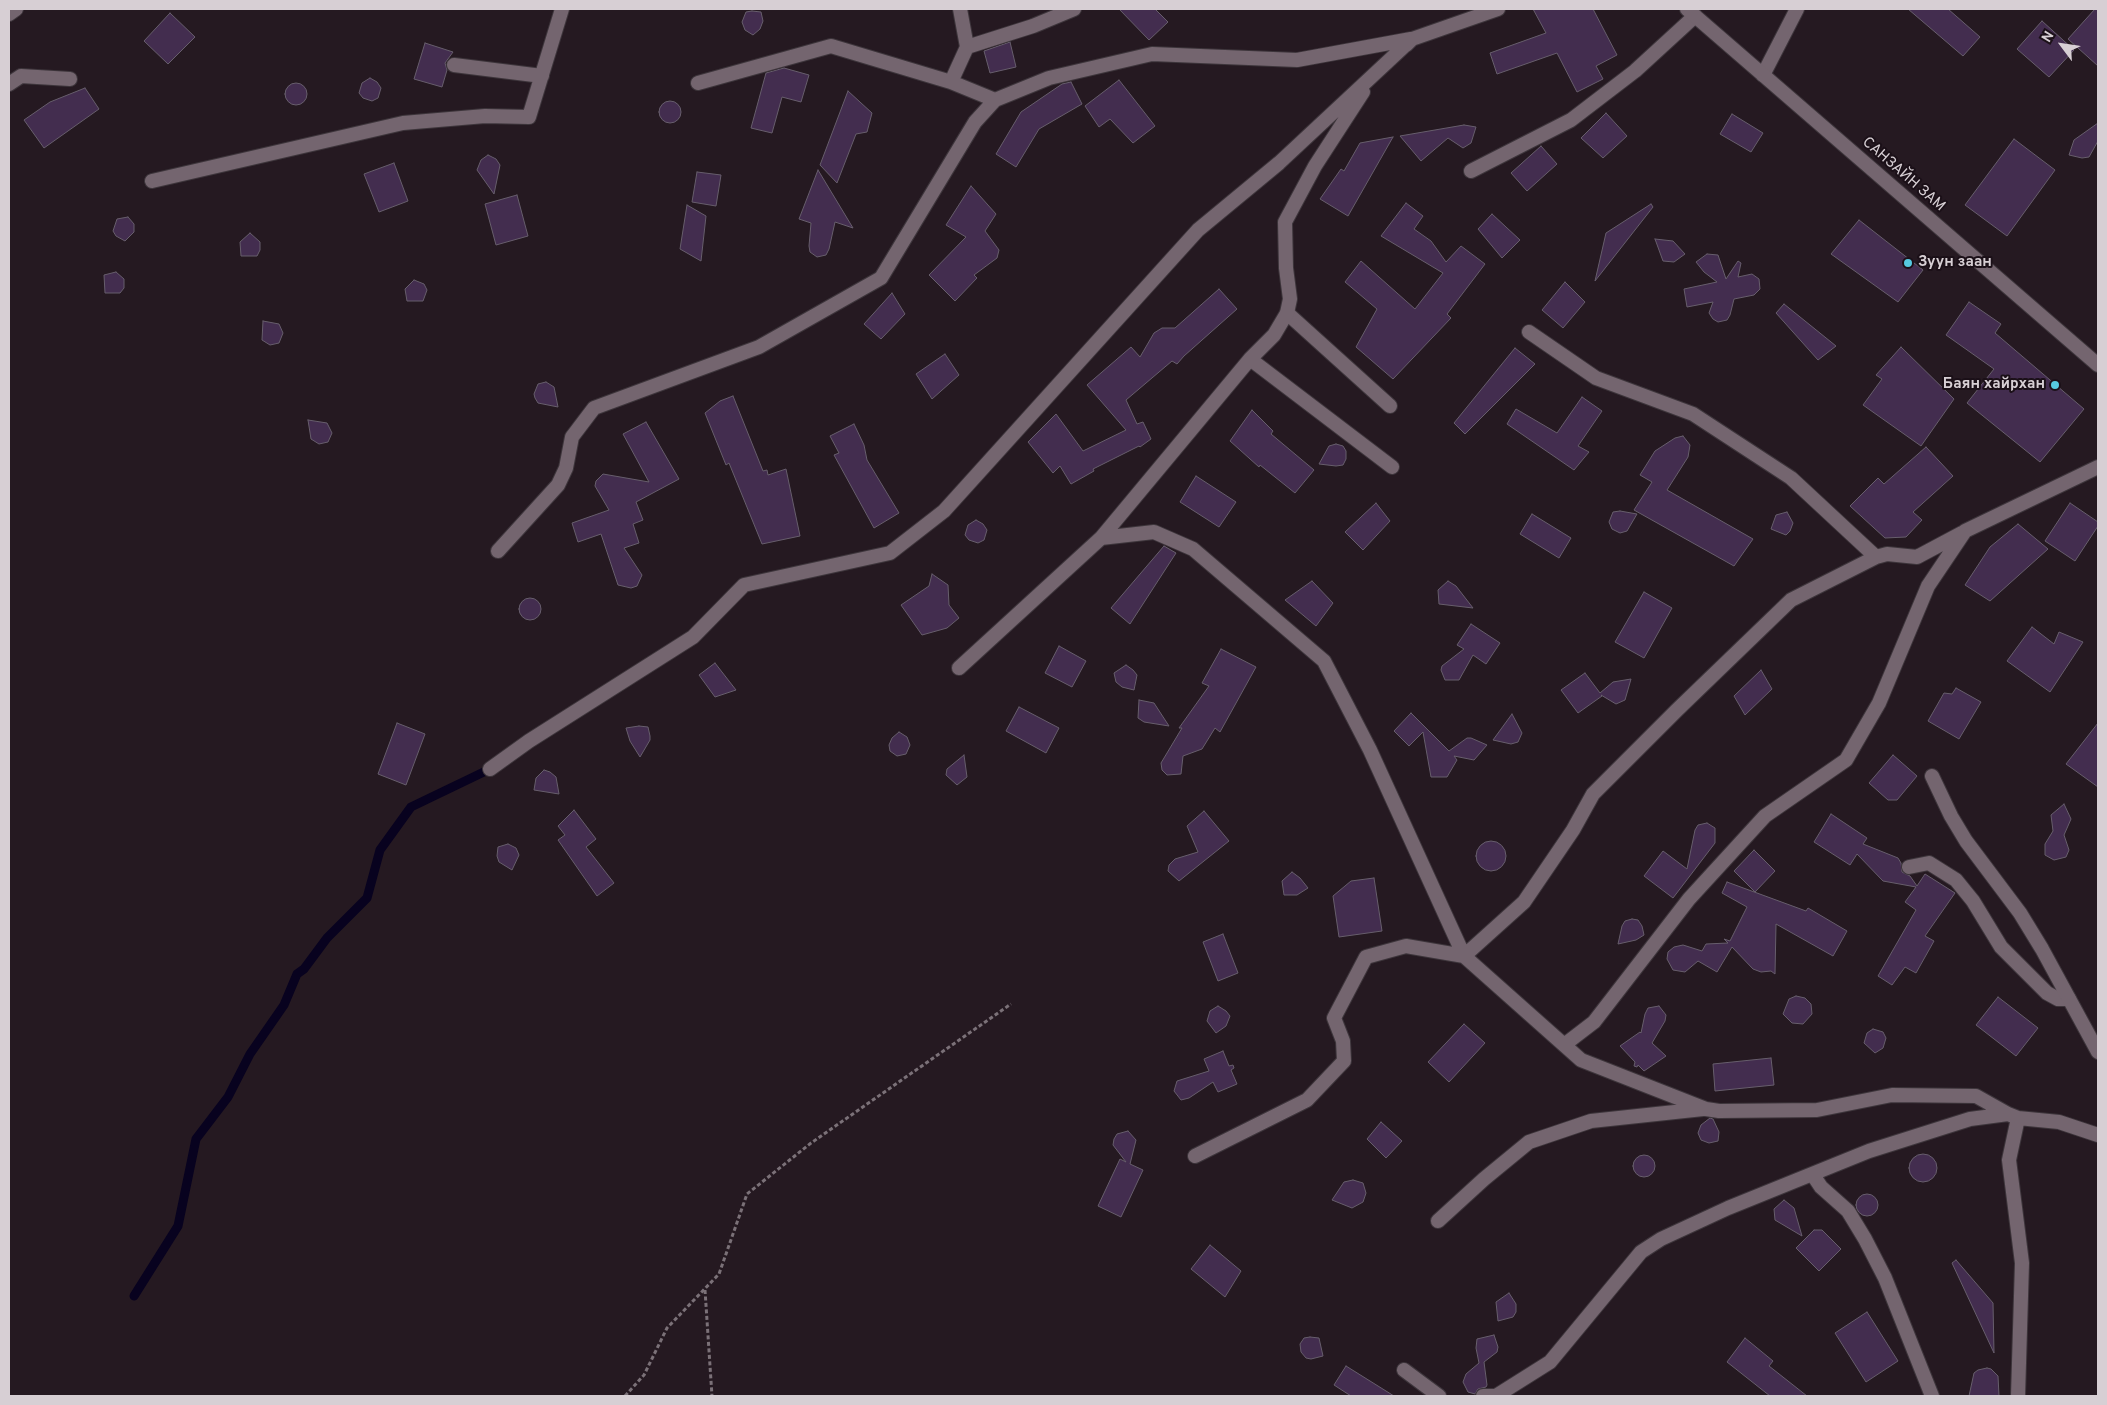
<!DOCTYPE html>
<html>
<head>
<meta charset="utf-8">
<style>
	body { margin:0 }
	#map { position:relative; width:2107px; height:1405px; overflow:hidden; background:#251921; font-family:Overpass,sans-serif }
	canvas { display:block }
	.frame { position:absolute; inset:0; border:10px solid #d7cfd4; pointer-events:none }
	.north { position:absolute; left:2037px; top:20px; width:50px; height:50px; -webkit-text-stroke:4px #1b1018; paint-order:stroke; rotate:301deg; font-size:14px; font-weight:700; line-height:20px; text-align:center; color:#d7cfd4 }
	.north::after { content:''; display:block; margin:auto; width:18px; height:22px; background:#d7cfd4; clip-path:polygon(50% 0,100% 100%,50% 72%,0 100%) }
</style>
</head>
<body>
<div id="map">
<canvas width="2107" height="1405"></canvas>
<div class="frame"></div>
<div class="north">N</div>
</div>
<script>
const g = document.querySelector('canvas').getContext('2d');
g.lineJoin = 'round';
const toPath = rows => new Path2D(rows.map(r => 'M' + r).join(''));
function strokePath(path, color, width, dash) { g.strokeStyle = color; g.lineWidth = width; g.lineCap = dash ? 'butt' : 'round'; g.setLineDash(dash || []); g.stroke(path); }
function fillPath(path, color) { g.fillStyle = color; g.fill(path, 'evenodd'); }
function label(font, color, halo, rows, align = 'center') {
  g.font = font + ' Overpass,sans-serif'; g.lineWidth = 4; g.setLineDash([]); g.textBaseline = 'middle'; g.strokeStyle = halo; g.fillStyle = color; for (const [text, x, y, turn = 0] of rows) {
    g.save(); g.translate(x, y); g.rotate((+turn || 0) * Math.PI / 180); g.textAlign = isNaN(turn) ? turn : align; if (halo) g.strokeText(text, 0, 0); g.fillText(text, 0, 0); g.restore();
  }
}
const stream = toPath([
	[134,1296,178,1226,196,1139,228,1097,250,1054,284,1005,297,974,304,969,327,938,367,898,380,850,411,807,490,769]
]);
const building = toPath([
	[1119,9,1155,9,1168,22,1149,40,1119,9],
	[1533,9,1593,9,1617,55,1596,66,1603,79,1577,92,1557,53,1497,74,1490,53,1546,33,1533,9],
	[1908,9,1948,9,1980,37,1963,56,1908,9],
	[2095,9,2098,9,2098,66,2068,39,2095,9],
	[752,11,761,12,763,21,760,29,753,35,745,30,742,22,746,12,752,11],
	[170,13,195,37,168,64,144,41,170,13],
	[2042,21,2074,50,2049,77,2017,49,2042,21],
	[1010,42,1016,67,990,73,984,51,1010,42],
	[425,43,453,52,445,63,447,70,442,87,414,79,425,43],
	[784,68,809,75,801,102,782,97,772,133,751,128,766,73,784,68],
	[370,78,377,82,381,88,378,98,372,101,363,98,359,93,362,83,370,78],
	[1119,80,1155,126,1133,143,1110,119,1099,127,1085,106,1119,80],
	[1071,82,1082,104,1039,129,1016,167,996,154,1021,112,1062,84,1071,82],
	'285 94a11 11 0 1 1 22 0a11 11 0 1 1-22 0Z',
	[85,88,99,109,44,148,24,120,50,102,85,88],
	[848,91,872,113,867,132,856,134,837,183,820,165,848,91],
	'659 112a11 11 0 1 1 22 0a11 11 0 1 1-22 0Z',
	[1606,113,1627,136,1603,158,1581,138,1606,113],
	[1732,114,1763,133,1751,152,1720,134,1732,114],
	[2098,123,2098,141,2089,157,2082,158,2069,155,2074,140,2098,123],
	[1464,125,1476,127,1471,143,1463,148,1448,138,1421,161,1400,136,1464,125],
	[1393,137,1348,216,1320,199,1341,169,1344,171,1360,143,1393,137],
	[2014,139,2055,170,2007,236,1965,205,2014,139],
	[1541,146,1557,164,1527,191,1511,173,1541,146],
	[488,155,496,159,500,165,494,194,477,170,481,160,488,155],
	[394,163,408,201,379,212,364,174,394,163],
	[818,170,853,228,835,222,829,249,826,255,817,257,810,252,809,246,811,223,799,219,818,170],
	[697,172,721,175,716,206,692,202,697,172],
	[971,186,996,214,985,231,999,250,997,258,974,275,977,278,955,301,929,275,966,237,946,225,971,186],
	[517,195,528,236,496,245,485,204,517,195],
	[1406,203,1423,216,1414,229,1431,241,1446,262,1461,246,1485,264,1447,314,1451,318,1393,379,1356,347,1377,309,1345,282,1361,261,1415,309,1443,273,1381,236,1406,203],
	[1651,204,1653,207,1595,281,1606,233,1651,204],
	[687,205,706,216,701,261,680,249,687,205],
	[1492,214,1520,240,1502,258,1478,229,1492,214],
	[128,217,134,224,134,232,125,241,116,236,113,231,117,219,128,217],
	[1859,220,1923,270,1898,302,1831,254,1859,220],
	[250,233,260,242,260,250,257,256,241,256,240,242,250,233],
	[1655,239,1673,241,1685,254,1674,262,1663,261,1655,239],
	[1707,254,1718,255,1726,279,1738,261,1741,263,1738,277,1752,274,1759,279,1760,289,1754,295,1734,299,1730,315,1727,320,1718,322,1713,319,1709,313,1713,302,1687,307,1684,289,1717,282,1704,272,1696,262,1707,254],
	[116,272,124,279,124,288,120,293,105,293,104,275,116,272],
	[414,280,424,284,427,290,423,301,407,301,405,289,414,280],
	[1565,282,1585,302,1563,328,1542,310,1565,282],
	[1219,289,1237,309,1184,356,1177,364,1172,361,1126,400,1137,424,1143,422,1151,439,1140,447,1139,446,1093,469,1094,471,1071,484,1060,466,1053,473,1028,442,1056,414,1083,451,1126,430,1087,385,1131,347,1140,357,1154,333,1162,328,1175,328,1219,289],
	[892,293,905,314,881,339,864,324,892,293],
	[1969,302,2001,324,1995,333,2084,409,2040,462,1967,403,1994,369,1946,335,1969,302],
	[1784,304,1836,346,1818,360,1776,313,1784,304],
	[263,321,279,324,283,333,279,343,270,345,262,340,263,321],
	[1901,347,1954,399,1921,446,1863,405,1882,379,1876,375,1901,347],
	[1515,348,1535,364,1465,434,1454,423,1515,348],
	[945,354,959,375,932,399,916,374,945,354],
	[546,382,554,387,558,407,538,403,535,398,534,394,538,384,546,382],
	[733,396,763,471,767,470,768,475,786,469,800,536,762,544,729,463,726,465,705,413,720,401,733,396],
	[1582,397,1602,411,1578,446,1589,452,1574,470,1507,424,1516,409,1557,433,1582,397],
	[1252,410,1273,431,1271,434,1314,470,1295,493,1260,465,1259,467,1230,441,1252,410],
	[308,420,327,423,332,433,328,442,319,444,311,439,308,420],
	[646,422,679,479,636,502,643,520,633,524,639,543,624,548,642,575,637,586,631,588,618,585,601,534,578,542,572,523,609,510,595,486,596,481,603,474,649,482,623,434,646,422],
	[854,424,864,445,867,460,899,513,874,528,834,455,839,453,830,436,854,424],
	[1683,436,1690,445,1688,457,1667,490,1753,539,1734,566,1634,510,1652,482,1640,475,1655,451,1675,438,1683,436],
	[1336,444,1343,446,1346,451,1346,459,1343,465,1336,466,1319,464,1329,446,1336,444],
	[1926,447,1953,476,1913,512,1922,520,1906,537,1885,538,1850,506,1878,478,1884,484,1926,447],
	[1196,476,1236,502,1219,527,1180,502,1196,476],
	[1376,503,1390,521,1363,550,1345,532,1376,503],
	[2070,503,2098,522,2098,526,2075,561,2045,541,2070,503],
	[1620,511,1637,514,1627,531,1620,533,1612,529,1609,522,1613,512,1620,511],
	[1787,512,1793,523,1790,531,1786,535,1771,529,1776,515,1787,512],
	[1532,514,1571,538,1559,558,1520,534,1532,514],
	[976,520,983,524,987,530,984,540,978,543,969,540,965,535,968,525,976,520],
	[2018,524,2048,549,1990,601,1965,585,1990,547,2018,524],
	[1164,546,1176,553,1130,624,1111,608,1164,546],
	[932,574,948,585,949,605,959,618,947,628,922,635,901,605,929,586,932,574],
	[1312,581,1333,603,1316,626,1285,600,1312,581],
	[1448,581,1456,586,1473,608,1439,604,1438,590,1448,581],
	[1644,592,1672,608,1644,658,1615,642,1644,592],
	'519 609a11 11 0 1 1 22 0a11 11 0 1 1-22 0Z',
	[1471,624,1500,643,1486,664,1473,655,1459,680,1445,680,1441,670,1442,666,1464,649,1457,645,1471,624],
	[2032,627,2054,644,2059,632,2083,642,2050,692,2007,661,2032,627],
	[1059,646,1086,661,1072,687,1045,673,1059,646],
	[1221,649,1256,667,1220,732,1215,728,1202,749,1183,756,1181,774,1167,775,1162,770,1161,763,1182,728,1179,728,1209,686,1202,683,1221,649],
	[715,663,736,690,715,697,699,675,715,663],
	[1126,665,1133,670,1137,675,1134,690,1122,687,1116,682,1114,673,1126,665],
	[1761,670,1772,689,1745,715,1734,696,1761,670],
	[1585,673,1600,693,1613,682,1631,679,1625,700,1616,704,1601,695,1602,696,1578,713,1561,690,1585,673],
	[1956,688,1981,702,1959,739,1928,721,1944,693,1952,694,1956,688],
	[1139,700,1154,703,1169,726,1144,722,1138,718,1139,700],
	[1019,707,1059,728,1046,753,1006,731,1019,707],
	[1411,713,1449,751,1467,738,1471,738,1487,745,1474,760,1454,756,1457,760,1447,777,1431,777,1423,732,1409,746,1394,731,1411,713],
	[1512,714,1522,733,1518,742,1511,744,1493,740,1512,714],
	[397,723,425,734,406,785,378,774,397,723],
	[2098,723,2098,787,2066,764,2098,723],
	[639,726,648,727,650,736,650,740,640,757,630,741,626,728,639,726],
	[899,732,907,737,910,745,906,754,897,756,890,751,889,745,892,738,899,732],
	[964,755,967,777,957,785,946,775,947,769,964,755],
	[1893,755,1917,776,1897,800,1888,800,1869,783,1893,755],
	[544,770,550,772,556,777,559,794,534,790,536,778,544,770],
	[2064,804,2071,819,2064,835,2069,850,2066,857,2054,860,2045,855,2045,844,2053,831,2051,815,2064,804],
	[574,810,596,839,586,847,614,883,597,896,558,840,565,835,558,826,574,810],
	[1204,811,1229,841,1179,881,1168,871,1169,865,1175,859,1198,852,1187,826,1204,811],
	[1831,814,1867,838,1863,844,1898,858,1901,863,1902,872,1910,876,1917,886,1925,874,1955,893,1925,936,1934,941,1916,973,1905,967,1892,985,1878,976,1916,910,1905,902,1916,887,1883,881,1857,854,1850,865,1814,842,1831,814],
	[1707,823,1715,828,1715,843,1673,898,1644,876,1663,851,1687,869,1695,830,1698,825,1707,823],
	'1476 856a15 15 0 1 1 30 0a15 15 0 1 1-30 0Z',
	[508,844,516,848,519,855,512,870,499,862,497,856,498,847,508,844],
	[1754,850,1775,871,1755,892,1734,871,1754,850],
	[1292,872,1300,878,1308,888,1297,895,1284,895,1282,881,1292,872],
	[1374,878,1382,931,1339,937,1333,896,1351,881,1374,878],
	[1727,882,1806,911,1808,908,1847,931,1833,956,1776,924,1775,974,1771,971,1761,972,1753,969,1732,947,1717,972,1698,961,1685,972,1673,970,1667,959,1668,952,1674,947,1683,945,1702,951,1706,944,1728,943,1724,939,1730,941,1747,907,1722,893,1727,882],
	[1632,919,1638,920,1642,926,1644,935,1636,940,1618,944,1622,926,1625,921,1632,919],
	[1223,934,1238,973,1218,981,1203,942,1223,934],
	[1796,996,1805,998,1811,1004,1812,1014,1803,1024,1792,1023,1783,1014,1789,999,1796,996],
	[1998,997,2038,1028,2016,1056,1976,1025,1998,997],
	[1218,1006,1226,1011,1230,1016,1226,1026,1216,1033,1207,1021,1210,1011,1218,1006],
	[1659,1006,1666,1015,1665,1021,1652,1043,1666,1056,1644,1071,1638,1065,1637,1067,1634,1066,1635,1062,1620,1046,1640,1032,1641,1033,1645,1014,1648,1008,1659,1006],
	[1464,1024,1485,1043,1449,1082,1428,1062,1464,1024],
	[1873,1029,1883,1032,1886,1038,1883,1048,1875,1053,1864,1043,1867,1033,1873,1029],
	[1223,1051,1229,1066,1233,1065,1234,1068,1231,1070,1237,1084,1218,1092,1213,1082,1189,1098,1181,1100,1174,1091,1177,1081,1209,1071,1204,1059,1223,1051],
	[1771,1058,1774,1085,1715,1091,1713,1064,1771,1058],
	[1710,1118,1713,1119,1719,1132,1718,1141,1709,1143,1701,1140,1698,1133,1701,1125,1710,1118],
	[1381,1122,1402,1141,1386,1158,1367,1139,1381,1122],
	[1128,1131,1136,1140,1130,1164,1143,1170,1121,1217,1098,1206,1120,1159,1126,1162,1113,1145,1114,1139,1117,1134,1128,1131],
	'1909 1168a14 14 0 1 1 28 0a14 14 0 1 1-28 0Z',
	'1633 1166a11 11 0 1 1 22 0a11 11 0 1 1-22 0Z',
	[1353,1180,1363,1183,1366,1193,1363,1202,1352,1208,1332,1200,1344,1182,1353,1180],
	'1856 1205a11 11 0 1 1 22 0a11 11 0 1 1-22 0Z',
	[1784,1200,1794,1208,1802,1236,1775,1220,1774,1209,1784,1200],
	[1814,1230,1822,1230,1841,1249,1819,1271,1796,1248,1814,1230],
	[1210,1245,1241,1271,1225,1297,1191,1269,1210,1245],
	[1956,1260,1993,1303,1994,1353,1952,1263,1956,1260],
	[1509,1293,1516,1304,1516,1312,1513,1317,1498,1321,1496,1302,1509,1293],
	[1867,1312,1898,1361,1866,1382,1835,1333,1867,1312],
	[1494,1335,1498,1347,1497,1352,1484,1362,1487,1385,1486,1387,1478,1389,1475,1394,1468,1392,1463,1382,1466,1374,1479,1363,1476,1348,1477,1339,1494,1335],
	[1310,1337,1319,1338,1323,1356,1311,1359,1306,1358,1301,1352,1300,1344,1304,1338,1310,1337],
	[1745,1338,1773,1361,1769,1366,1807,1396,1770,1396,1727,1362,1745,1338],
	[1346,1366,1394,1396,1351,1396,1334,1385,1346,1366],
	[1987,1368,1991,1369,1998,1376,1999,1396,1969,1396,1974,1373,1978,1370,1987,1368]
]);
const path = toPath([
	[705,1290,712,1396],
	[625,1396,644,1375,667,1328,719,1274,747,1194,811,1143,1011,1004]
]);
const service = toPath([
	[9,84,21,76,70,79],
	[1287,313,1390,406],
	[1909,867,1929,863,1956,880,1973,901,2001,947,2047,993,2058,999,2069,999]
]);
const minor = toPath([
	[9,14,16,9],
	[1406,45,1412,39,1498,9],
	[967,47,1033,26,1074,9],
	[454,65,542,76],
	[1763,75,1797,9],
	[951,82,967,47,960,9],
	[698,83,831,46,951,82,995,100],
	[1471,171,1571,120,1635,71,1695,16],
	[152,181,403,123,485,116,529,117,562,9],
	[1529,332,1596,378,1693,414,1791,478,1876,557,1887,554,1917,557,1962,533],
	[1250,359,1392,467],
	[1101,538,1154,532,1193,549,1324,661,1370,750,1464,956,1524,902,1573,830,1593,794,1677,710,1791,600,1876,557],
	[498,551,558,485,566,468,572,437,594,408,759,347,881,278,975,122,995,100,1049,78,1152,54,1297,60,1411,39],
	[959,668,1101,538,1250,359,1274,335,1287,313,1290,299,1286,268,1285,222,1315,166,1363,92],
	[490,769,529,741,693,637,744,585,890,553,944,511,1198,230,1279,163,1412,39],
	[1932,776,1951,816,1966,841,2020,913,2042,949,2098,1052],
	[1564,1045,1594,1022,1689,899,1765,816,1846,760,1879,703,1928,586,1965,531,2098,467],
	[1195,1156,1307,1100,1344,1061,1343,1041,1334,1018,1366,957,1406,946,1464,956,1581,1060,1706,1109,1719,1111,1817,1110,1892,1095,1976,1096,2008,1114],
	[1813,1175,1821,1187,1848,1211,1865,1239,1885,1278,1932,1396],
	[1438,1221,1484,1179,1529,1142,1591,1121,1703,1109],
	[1404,1370,1439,1396],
	[1483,1396,1496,1396,1550,1362,1641,1252,1661,1239,1728,1208,1869,1151,1970,1119,2008,1114,2018,1118,2059,1122,2098,1135],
	[2018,1396,2022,1263,2009,1160,2018,1118]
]);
const secondary = toPath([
	[1687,9,2098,365]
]);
const markers = [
	[1908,263,5,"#56c9e0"],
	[2055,385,5,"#56c9e0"]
];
const streetNames = [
	["САНЗАЙН ЗАМ",1903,175,41]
];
const poiNames = [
	["Зуун заан",1918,263],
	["Баян хайрхан",2045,385,"right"]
];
strokePath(stream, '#08021f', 9);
fillPath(building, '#432d4f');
strokePath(building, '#675e6c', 1);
strokePath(service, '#3d353b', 16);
strokePath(minor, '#3d353b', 16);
strokePath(secondary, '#3d353b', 16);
strokePath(path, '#7b7178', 3, [4, 2.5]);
strokePath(service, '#74656f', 14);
strokePath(minor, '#74656f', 14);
strokePath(secondary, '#74656f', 14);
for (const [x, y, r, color] of markers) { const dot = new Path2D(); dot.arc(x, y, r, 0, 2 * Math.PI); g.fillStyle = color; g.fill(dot); strokePath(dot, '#1b1018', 2); }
label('15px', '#d7cfd4', '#1b1018', streetNames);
label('bold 15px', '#d7cfd4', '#1b1018', poiNames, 'left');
</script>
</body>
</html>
